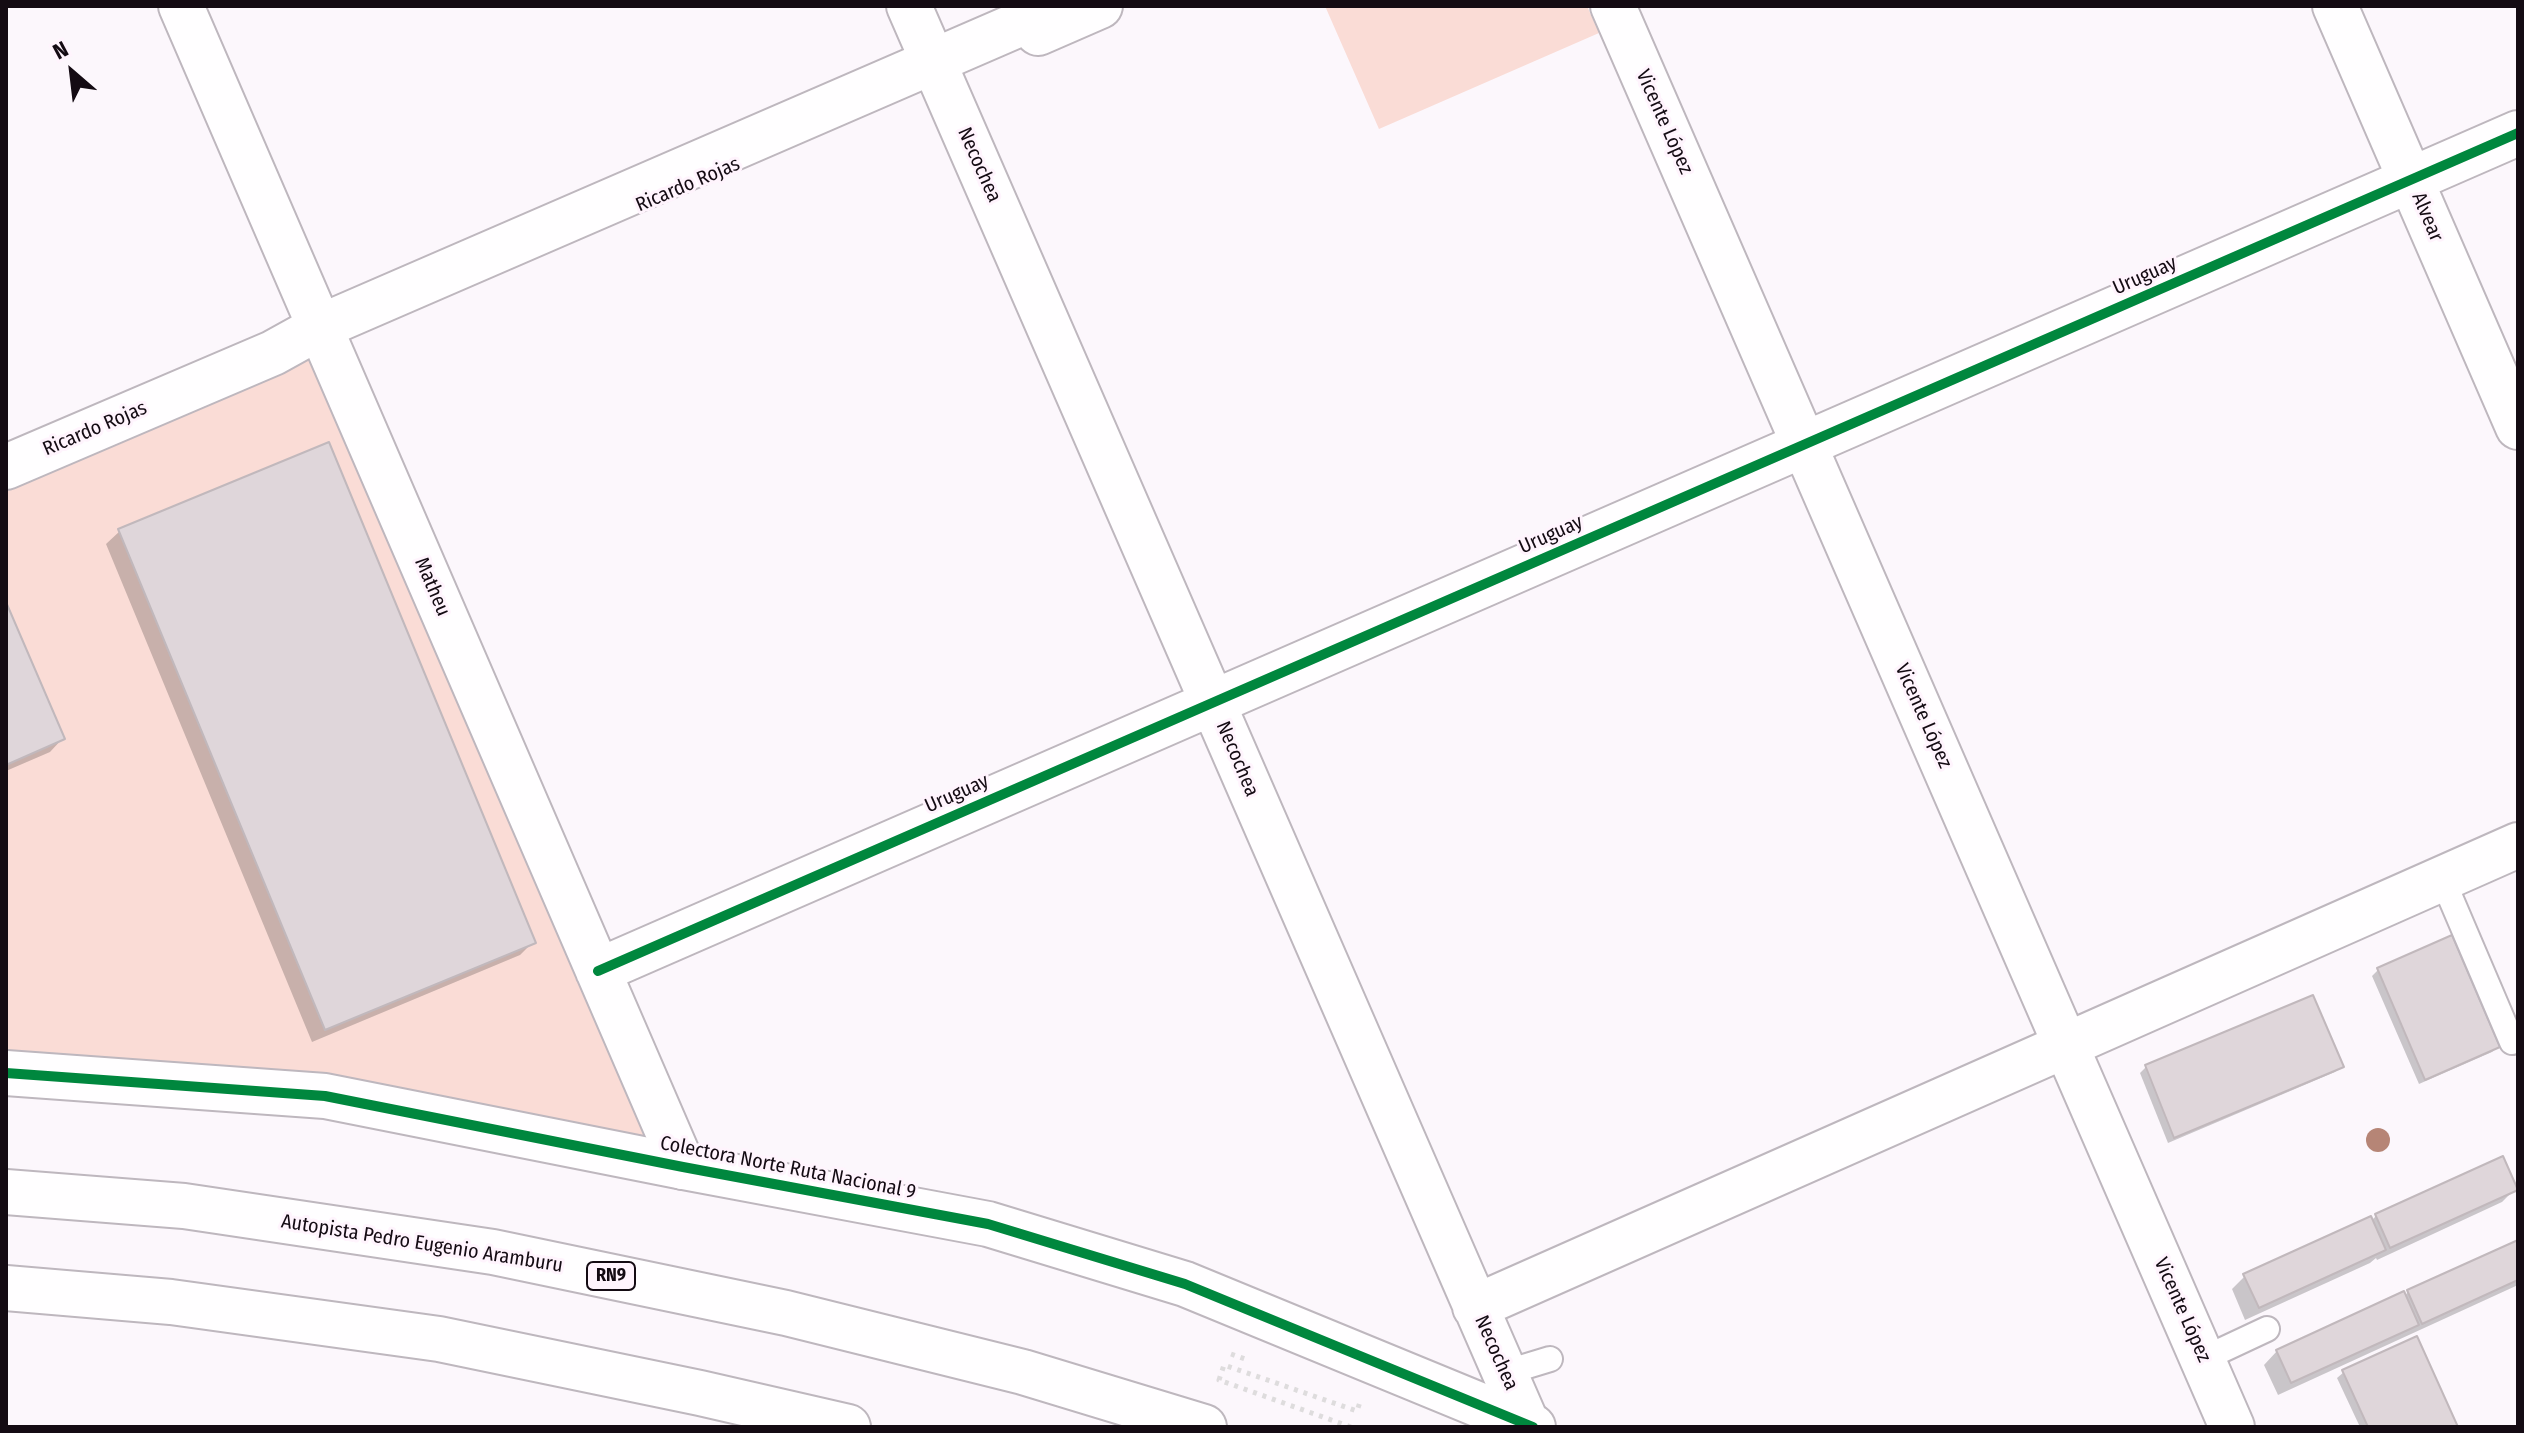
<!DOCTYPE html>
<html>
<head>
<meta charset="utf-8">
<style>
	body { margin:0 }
	#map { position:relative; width:2524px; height:1433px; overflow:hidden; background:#fcf7fc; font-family:"Fira Sans Condensed",sans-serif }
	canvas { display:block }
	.frame { position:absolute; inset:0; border:8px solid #140b13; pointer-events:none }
	.north { position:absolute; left:32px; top:32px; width:80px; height:80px; -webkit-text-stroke:6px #fff4fd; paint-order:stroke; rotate:332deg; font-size:22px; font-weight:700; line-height:32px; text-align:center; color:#140b13 }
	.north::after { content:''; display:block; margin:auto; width:28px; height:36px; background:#140b13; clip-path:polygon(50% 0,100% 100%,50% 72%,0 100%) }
</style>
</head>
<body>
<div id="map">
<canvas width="2524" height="1433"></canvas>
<div class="frame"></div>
<div class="north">N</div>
</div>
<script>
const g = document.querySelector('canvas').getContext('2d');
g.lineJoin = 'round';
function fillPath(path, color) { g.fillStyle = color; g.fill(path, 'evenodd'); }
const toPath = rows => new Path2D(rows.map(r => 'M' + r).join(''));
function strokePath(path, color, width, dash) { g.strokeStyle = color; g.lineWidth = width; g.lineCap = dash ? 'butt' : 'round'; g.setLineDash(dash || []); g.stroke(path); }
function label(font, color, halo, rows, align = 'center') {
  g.font = font + ' "Fira Sans Condensed",sans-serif'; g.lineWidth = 6; g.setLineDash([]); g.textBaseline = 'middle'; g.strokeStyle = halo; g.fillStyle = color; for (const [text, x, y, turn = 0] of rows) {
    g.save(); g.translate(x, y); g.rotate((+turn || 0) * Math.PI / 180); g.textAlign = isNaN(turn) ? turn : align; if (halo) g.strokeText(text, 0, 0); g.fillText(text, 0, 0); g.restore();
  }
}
const green = toPath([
	[1325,6,1587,6,1599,33,1379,129],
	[325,345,683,1167,6,1073,6,485]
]);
const shadow = toPath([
	[120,531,533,942,520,955,312,1042,106,544],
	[6,607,63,738,50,752,6,771],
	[2378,970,2498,1046,2492,1052,2419,1084,2372,976],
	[2341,1066,2335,1072,2168,1143,2140,1073,2146,1067],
	[2515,1189,2502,1202,2377,1260,2376,1258,2370,1263,2245,1320,2232,1289,2245,1276,2371,1221,2376,1216],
	[2518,1242,2518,1285,2278,1395,2264,1365,2277,1351,2404,1297,2408,1292],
	[2344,1372,2456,1427,2360,1427,2337,1378]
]);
const building = toPath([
	[329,442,536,943,325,1030,118,529,329,442],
	[6,602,65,739,6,765,6,602],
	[2452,935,2500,1047,2425,1080,2377,968,2452,935],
	[2313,995,2344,1067,2174,1138,2145,1065,2313,995],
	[2503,1156,2518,1190,2390,1248,2375,1214,2503,1156],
	[2371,1216,2386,1250,2259,1308,2243,1274,2371,1216],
	[2518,1240,2518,1280,2422,1324,2407,1290,2518,1240],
	[2404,1291,2419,1325,2291,1383,2276,1350,2404,1291],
	[2417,1336,2458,1427,2368,1427,2342,1370,2417,1336]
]);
const path = toPath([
	[1231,1354,1245,1359],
	[1351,1427,1219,1380,1224,1365,1357,1411,1360,1402]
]);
const lane = toPath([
	[2442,878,2512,1042],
	[2203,1359,2267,1329],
	[1504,1373,1550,1359]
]);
const street = toPath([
	[181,6,683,1167],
	[909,6,1527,1424],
	[1613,6,2232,1427],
	[2335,6,2518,427],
	[598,971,2518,133],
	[1475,1307,2518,845]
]);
const secondary = toPath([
	[1038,33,1100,6],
	[6,467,273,353,320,327,1061,6],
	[6,1073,325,1096,683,1167,988,1224,1185,1284,1533,1427]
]);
const highway = toPath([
	[6,1192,184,1206,493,1252,786,1313,1023,1372,1204,1427],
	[6,1288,171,1302,439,1339,700,1393,848,1427]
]);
const cycleway = toPath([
	[598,971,2518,133],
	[6,1073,325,1096,683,1167,988,1224,1185,1284,1533,1427]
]);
const trees = [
	[2378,1140]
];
const shields = [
	[611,1276,48]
];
const shieldNames = [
	["RN9",611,1276]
];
const streetNames = [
	["Vicente López",1664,122,66],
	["Necochea",979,165,66],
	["Ricardo Rojas",688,185,-23],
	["Alvear",2427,217,67],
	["Uruguay",2145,276,-24],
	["Ricardo Rojas",95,429,-23],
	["Uruguay",1551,535,-24],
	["Matheu",432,587,67],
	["Vicente López",1923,716,66],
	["Necochea",1237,759,67],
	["Uruguay",957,794,-24],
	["Colectora Norte Ruta Nacional 9",788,1168,11],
	["Autopista Pedro Eugenio Aramburu",422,1244,9],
	["Vicente López",2182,1310,66],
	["Necochea",1496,1353,66]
];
fillPath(green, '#fadcd6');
fillPath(shadow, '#0003');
fillPath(building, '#dfd6da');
strokePath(building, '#c1b8bc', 2);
strokePath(lane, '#beb7be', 28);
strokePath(street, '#beb7be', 48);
strokePath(secondary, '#beb7be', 48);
strokePath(highway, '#beb7be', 48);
strokePath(path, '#dedcdd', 5, [4, 6]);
strokePath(lane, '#fffeff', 24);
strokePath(street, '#fffeff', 44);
strokePath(secondary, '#fffeff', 44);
strokePath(highway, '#fffeff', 44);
strokePath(cycleway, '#00873e', 10);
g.fillStyle = '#b68576';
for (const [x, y] of trees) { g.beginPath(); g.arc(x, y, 12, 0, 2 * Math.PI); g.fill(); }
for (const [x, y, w] of shields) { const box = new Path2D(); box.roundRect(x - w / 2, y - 14, w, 28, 6); g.fillStyle = '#fff4fd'; g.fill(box); strokePath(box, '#140b13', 2); }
label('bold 18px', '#140b13', null, shieldNames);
label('20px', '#140b13', '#fff4fd', streetNames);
</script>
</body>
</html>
